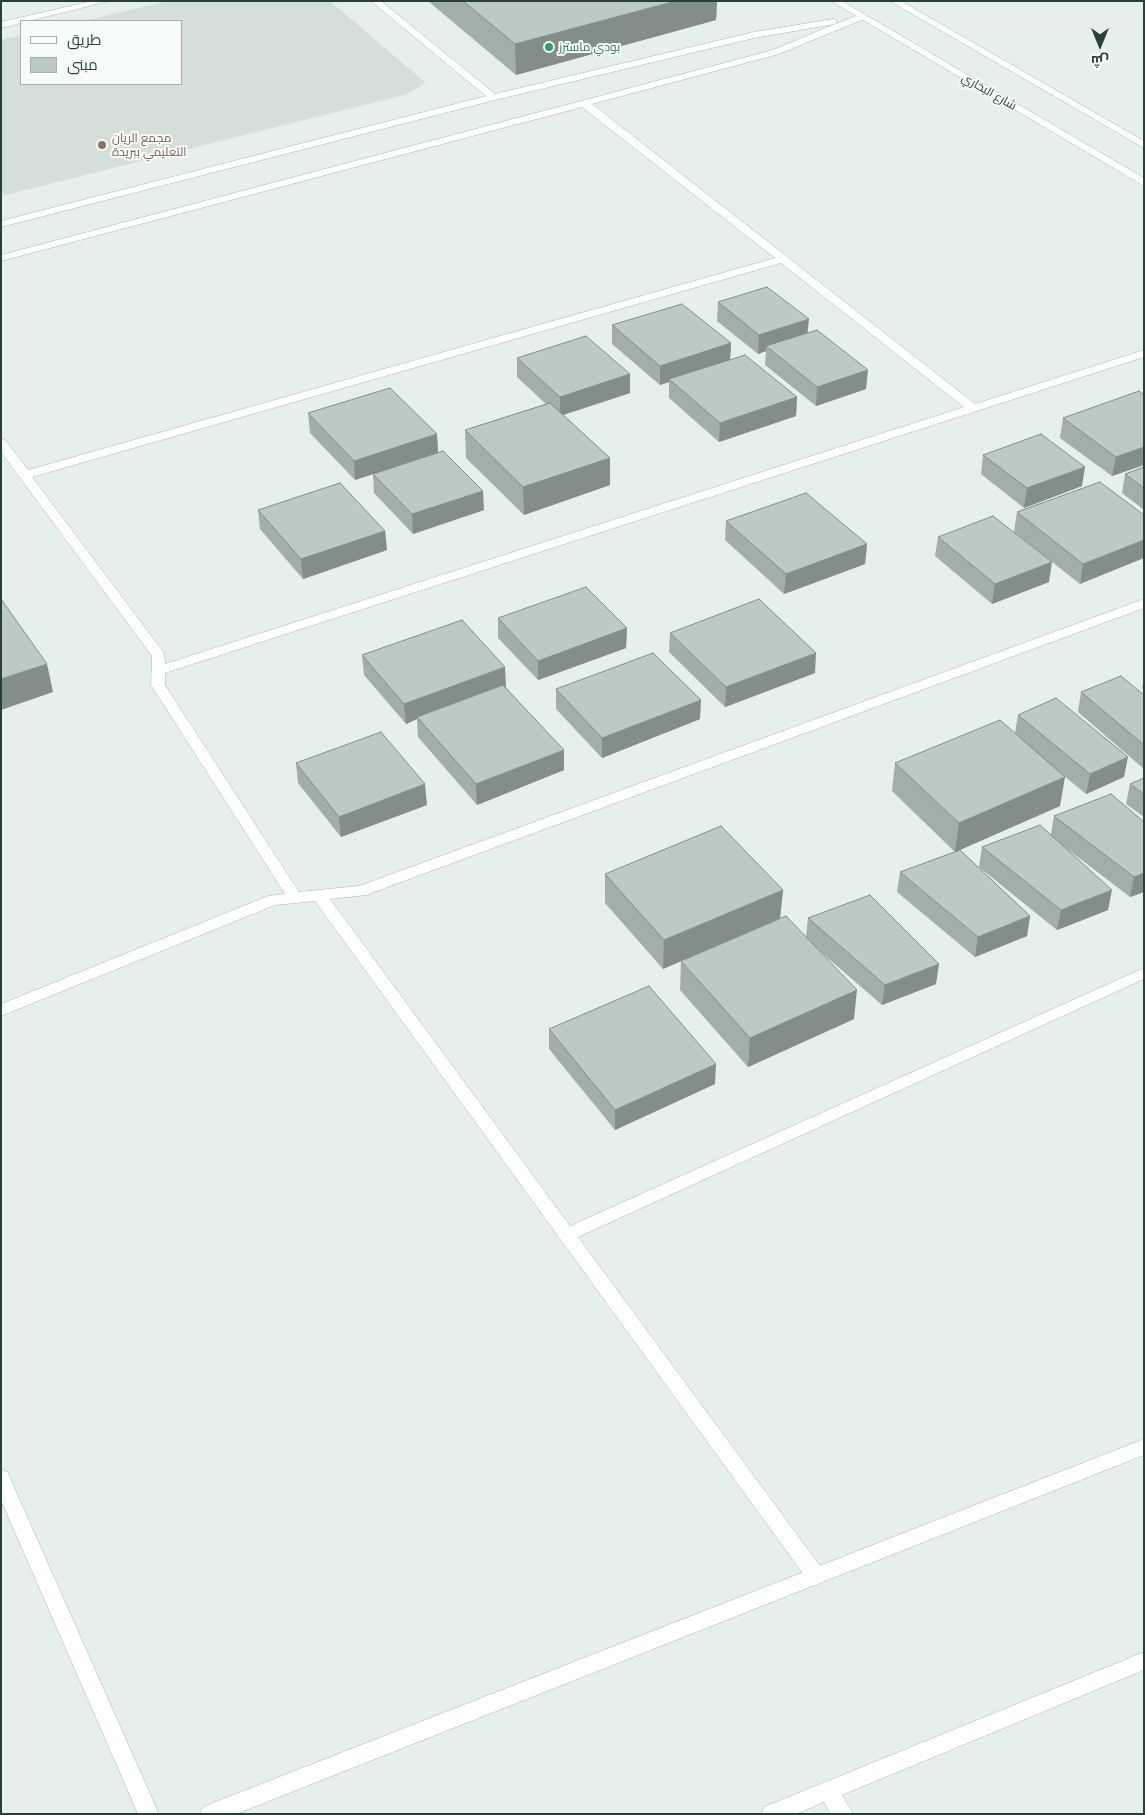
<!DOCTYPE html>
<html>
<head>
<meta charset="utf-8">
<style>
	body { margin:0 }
	#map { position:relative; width:1145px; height:1815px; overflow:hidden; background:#e6efeb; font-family:Figtree,Cairo,sans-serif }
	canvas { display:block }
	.frame { position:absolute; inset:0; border:2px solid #24423a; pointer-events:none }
	.legend { position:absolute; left:20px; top:20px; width:162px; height:65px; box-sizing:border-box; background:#f7fbf9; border:1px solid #a3b1ad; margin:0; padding:6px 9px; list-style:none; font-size:15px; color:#24423a }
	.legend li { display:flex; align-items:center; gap:10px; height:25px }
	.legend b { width:25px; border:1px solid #a3b1ad }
	.north { position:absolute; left:1075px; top:20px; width:50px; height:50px; -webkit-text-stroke:4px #f7fbf9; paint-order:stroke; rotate:180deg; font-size:14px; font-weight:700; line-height:20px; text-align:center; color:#24423a }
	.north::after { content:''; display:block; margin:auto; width:18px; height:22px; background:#24423a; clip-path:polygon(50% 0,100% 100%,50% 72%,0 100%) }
</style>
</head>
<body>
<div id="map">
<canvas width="1145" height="1815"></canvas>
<div class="frame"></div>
<ul class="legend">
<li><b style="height:6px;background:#fff"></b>طريق</li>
<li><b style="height:14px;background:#bbcac4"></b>مبنى</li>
</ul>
<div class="north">ش</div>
</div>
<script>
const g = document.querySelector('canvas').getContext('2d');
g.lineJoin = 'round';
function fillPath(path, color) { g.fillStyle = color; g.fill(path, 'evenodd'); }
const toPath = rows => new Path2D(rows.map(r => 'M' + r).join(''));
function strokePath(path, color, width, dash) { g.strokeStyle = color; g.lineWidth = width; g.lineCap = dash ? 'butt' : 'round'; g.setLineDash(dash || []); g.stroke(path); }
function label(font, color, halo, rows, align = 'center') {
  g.font = font + ' Figtree,Cairo,sans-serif'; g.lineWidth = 4; g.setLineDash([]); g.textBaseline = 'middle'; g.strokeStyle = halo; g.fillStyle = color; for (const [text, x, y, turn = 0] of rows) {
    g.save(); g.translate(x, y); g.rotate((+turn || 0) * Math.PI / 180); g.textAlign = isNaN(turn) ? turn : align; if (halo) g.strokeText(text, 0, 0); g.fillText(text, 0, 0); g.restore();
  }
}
const built = toPath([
	[168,1,330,1,426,83,404,95,1,196,1,40,21,35,21,84,181,84,181,21,82,21]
]);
const service = toPath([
	[1144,1439,1144,1455,236,1814,200,1814,203,1807,210,1804,1144,1439],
	[1144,1652,1144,1670,842,1795,853,1814,831,1814,824,1802,796,1814,761,1814,764,1807,1144,1652]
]);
const minor = toPath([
	[92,1,109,1,29,21,21,21,21,23,1,28,1,22,92,1],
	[371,1,381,1,495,94,754,32,833,19,836,20,836,24,858,15,864,15,864,19,779,54,592,104,975,404,1144,350,1144,357,165,673,165,685,299,892,359,886,1144,599,1144,608,366,895,330,899,570,1226,1144,968,1144,979,578,1237,823,1570,826,1576,823,1582,816,1585,809,1582,315,901,275,905,1,1016,1,1004,268,896,285,894,151,685,152,656,1,452,1,439,5,440,28,470,775,258,582,107,1,261,1,255,773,50,835,24,754,38,495,100,1,227,1,221,486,96,371,1],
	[781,263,964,407,165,664,164,653,32,477,781,263],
	[1,1470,8,1472,10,1478,159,1814,138,1814,1,1500,1,1470]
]);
const secondary = toPath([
	[831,1,842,1,1144,178,1144,186,831,1],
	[890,1,901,1,1144,141,1144,148,890,1]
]);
const wall = toPath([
	[428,1,717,1,716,20,516,75],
	[718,302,808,333,866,389,816,406,765,365,766,351,758,354,717,321],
	[612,325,731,343,730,360,797,397,796,416,719,442,669,398,669,382,660,385,612,344],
	[517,358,630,374,630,393,563,415,610,458,610,485,524,515,466,458,465,430,546,404,517,377],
	[1144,395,1144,465,1112,476,1060,438,1063,418],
	[308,413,437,434,438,453,484,510,413,534,374,493,373,474,355,480,310,433],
	[983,455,1082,486,1024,508,981,474],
	[1144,467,1144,510,1122,493,1125,474],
	[1100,482,1080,584,1014,532,1017,512],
	[258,510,385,531,387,550,303,579,260,529],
	[726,521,867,544,865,564,784,594,725,540],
	[938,537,1049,582,992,604,935,556],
	[498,618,627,628,626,648,538,680,498,638],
	[670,633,815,673,725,707,669,652],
	[362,655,506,687,564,770,477,805,418,737,417,719,406,724,364,675],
	[1144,679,1144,690,1142,688],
	[556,689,700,719,602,758,556,709],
	[1081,692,1144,695,1144,769,1078,712],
	[1018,715,1124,777,1086,794,1052,766,1060,806,960,850,1030,916,1027,936,975,957,897,892,900,872,955,852,892,791,895,763,1015,733],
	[296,763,427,805,341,837,298,783],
	[1144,778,1144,817,1126,804,1130,784],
	[1054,816,1144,822,1144,892,1130,897,1066,848,1108,910,1057,930,979,867,982,847,1051,834],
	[605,874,783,890,780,918,806,937,808,918,936,984,882,1005,815,947,854,1019,748,1067,680,990,681,961,663,969,605,903],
	[549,1029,715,1084,615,1130,549,1049]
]);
const shadedWall = toPath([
	[676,1,717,1,716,20,516,75,515,44],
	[809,319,807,338,766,346,766,351,758,354,759,335],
	[731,343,730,362,669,379,669,382,660,385,660,366],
	[868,370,866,389,816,406,817,387],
	[630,374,630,393,560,416,560,397],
	[797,397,796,416,719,442,720,423],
	[437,434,438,453,355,480,354,461],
	[1144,447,1144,465,1112,476,1116,457],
	[610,458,610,485,524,515,523,487],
	[1085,467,1082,486,1024,508,1027,488],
	[483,491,484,510,413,534,412,514],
	[385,531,387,550,303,579,301,559],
	[1144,540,1144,558,1080,584,1083,564],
	[867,544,865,564,784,594,786,574],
	[1052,562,1049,582,992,604,995,584],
	[627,628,626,648,538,680,538,661],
	[816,653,815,673,725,707,726,687],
	[47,664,53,692,1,710,1,679],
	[505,667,506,687,419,719,417,717,417,719,406,724,404,704],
	[701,700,700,719,602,758,602,738],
	[564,750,564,770,477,805,476,784],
	[1128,757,1124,777,1086,794,1090,774],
	[1065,777,1060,806,955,852,959,823],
	[425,784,427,805,341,837,339,817],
	[1144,873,1144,892,1130,897,1134,877],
	[783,890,780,918,663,969,664,940],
	[1112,890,1108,910,1057,930,1061,910],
	[1030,916,1027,936,975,957,978,937],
	[939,964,936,984,882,1005,885,985],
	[857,990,854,1019,748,1067,750,1038],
	[716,1064,715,1084,615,1130,615,1110]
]);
const building = toPath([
	[463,1,676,1,515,44,463,1],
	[767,287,809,319,759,335,718,302,767,287],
	[682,304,731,343,660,366,612,325,682,304],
	[817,330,868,370,817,387,766,346,817,330],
	[586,336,630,374,560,397,517,358,586,336],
	[745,355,797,397,720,423,669,379,745,355],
	[390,388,437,434,354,461,308,413,390,388],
	[1139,391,1144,395,1144,447,1116,457,1063,418,1139,391],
	[550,403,610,458,523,487,465,430,550,403],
	[1041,434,1085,467,1027,488,983,455,1041,434],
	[443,451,483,491,412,514,373,474,443,451],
	[1144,467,1144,488,1125,474,1144,467],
	[1100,482,1144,515,1144,540,1083,564,1017,512,1100,482],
	[340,483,385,531,301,559,258,510,340,483],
	[806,493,867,544,786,574,726,521,806,493],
	[993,516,1052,562,995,584,938,537,993,516],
	[586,587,627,628,538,661,498,618,586,587],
	[1,599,47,664,1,679,1,599],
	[759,599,816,653,726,687,670,633,759,599],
	[462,620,505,667,404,704,362,655,462,620],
	[653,653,701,700,602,738,556,689,653,653],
	[1121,676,1144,695,1144,745,1081,692,1121,676],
	[503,685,564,750,476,784,417,717,503,685],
	[1056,698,1128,757,1090,774,1018,715,1056,698],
	[1000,720,1065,777,959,823,895,763,1000,720],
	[381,732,425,784,339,817,296,763,381,732],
	[1144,778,1144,794,1130,784,1144,778],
	[1111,794,1144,822,1144,873,1134,877,1054,816,1111,794],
	[1040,825,1112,890,1061,910,982,847,1040,825],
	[721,826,783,890,664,940,605,874,721,826],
	[960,850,1030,916,978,937,900,872,960,850],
	[870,895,939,964,885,985,808,918,870,895],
	[786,916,857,990,750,1038,681,961,786,916],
	[649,986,716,1064,615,1110,549,1029,649,986]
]);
const markers = [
	[549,47,5,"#2e9e5b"],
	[102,145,5,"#8d6e63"]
];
const farLeisurenames = [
	["بودي ماسترز",559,47]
];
const farStreetnames = [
	["شارع البخاري",989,92,30]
];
const farEducationnames = [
	["مجمع الريان",112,138],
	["التعليمي ببريدة",112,152]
];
fillPath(built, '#d4dfda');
strokePath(service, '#a8b8b2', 1);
strokePath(minor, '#a8b8b2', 1);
strokePath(secondary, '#a4bbb3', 1);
fillPath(service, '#fff');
fillPath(minor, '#fff');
fillPath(secondary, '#fff');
fillPath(wall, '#a1aea9');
fillPath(shadedWall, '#838d89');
fillPath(building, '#bbcac4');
strokePath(building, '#838d89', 1);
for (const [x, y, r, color] of markers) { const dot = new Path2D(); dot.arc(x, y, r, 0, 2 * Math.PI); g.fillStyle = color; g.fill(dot); strokePath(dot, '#f7fbf9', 2); }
label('12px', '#27864d', '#f7fbf9', farLeisurenames, 'left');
label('12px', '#24423a', '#f7fbf9', farStreetnames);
label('12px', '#785e54', '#f7fbf9', farEducationnames, 'left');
</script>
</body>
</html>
